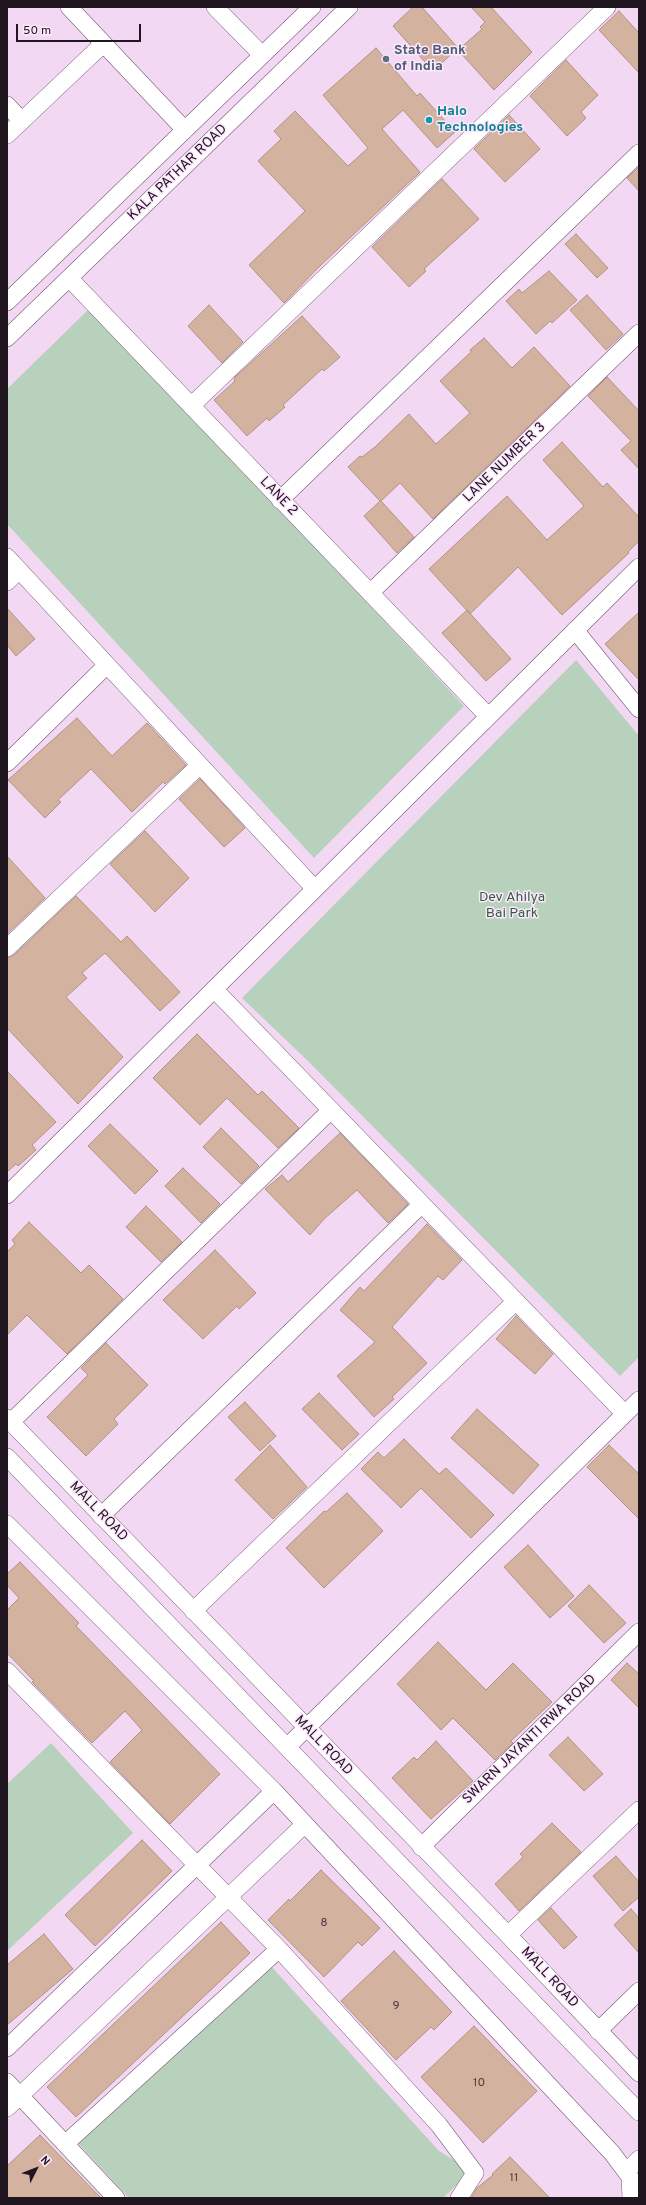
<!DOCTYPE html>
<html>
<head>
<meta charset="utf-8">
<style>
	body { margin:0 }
	#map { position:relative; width:646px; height:2205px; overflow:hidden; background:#f3d8f3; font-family:Overpass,sans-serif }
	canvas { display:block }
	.frame { position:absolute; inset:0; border:8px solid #201620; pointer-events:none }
	.north { position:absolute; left:16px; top:2149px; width:40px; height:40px; -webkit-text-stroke:3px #fde7fd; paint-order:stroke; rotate:48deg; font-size:11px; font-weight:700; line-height:16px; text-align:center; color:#201620 }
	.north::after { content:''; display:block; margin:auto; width:14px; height:18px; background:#201620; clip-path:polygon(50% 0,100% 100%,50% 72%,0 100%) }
	.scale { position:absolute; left:16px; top:24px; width:125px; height:18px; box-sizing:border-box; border:2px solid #201620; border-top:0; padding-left:5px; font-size:12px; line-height:14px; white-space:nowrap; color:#201620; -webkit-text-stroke:3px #fde7fd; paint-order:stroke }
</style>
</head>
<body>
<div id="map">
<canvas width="646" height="2205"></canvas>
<div class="frame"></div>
<div class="north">N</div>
<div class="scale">50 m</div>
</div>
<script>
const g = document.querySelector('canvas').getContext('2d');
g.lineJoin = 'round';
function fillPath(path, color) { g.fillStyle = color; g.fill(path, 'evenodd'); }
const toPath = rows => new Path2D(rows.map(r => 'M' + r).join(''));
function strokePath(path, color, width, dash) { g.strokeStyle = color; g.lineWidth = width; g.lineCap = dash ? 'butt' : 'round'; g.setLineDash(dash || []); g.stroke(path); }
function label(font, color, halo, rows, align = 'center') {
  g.font = font + ' Overpass,sans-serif'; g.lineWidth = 3; g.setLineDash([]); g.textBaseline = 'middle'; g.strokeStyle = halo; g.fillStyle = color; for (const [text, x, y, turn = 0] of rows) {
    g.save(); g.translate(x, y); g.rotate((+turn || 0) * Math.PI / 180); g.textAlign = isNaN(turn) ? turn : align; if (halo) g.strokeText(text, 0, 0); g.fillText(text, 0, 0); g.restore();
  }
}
const green = toPath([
	[90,308,464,706,314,858,7,524,7,389],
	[576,660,639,736,639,1357,620,1376,309,1062,242,998],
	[51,1743,133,1833,7,1951,7,1784],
	[270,1965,439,2151,475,2173,465,2177,443,2198,129,2198,78,2143]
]);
const building = toPath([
	[413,7,422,7,458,48,433,71,393,26,413,7],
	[471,7,491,7,532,52,494,90,458,50,482,29,480,27,485,22,471,7],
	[619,11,639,33,639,73,599,30,619,11],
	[376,48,417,96,420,93,455,132,437,148,403,110,382,129,420,172,321,265,284,303,249,265,305,211,258,161,281,139,274,131,295,111,348,166,368,148,323,95,376,48],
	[566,60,598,95,581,112,586,118,567,136,530,96,566,60],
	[509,115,540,149,505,182,474,149,509,115],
	[639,167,639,191,627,178,639,167],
	[442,179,479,219,424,269,426,271,409,287,372,247,442,179],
	[576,234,608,268,597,278,565,244,576,234],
	[549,271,577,300,552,323,550,321,536,334,506,301,519,289,522,293,549,271],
	[587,295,623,334,606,350,570,310,587,295],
	[209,305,243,342,222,363,188,326,209,305],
	[302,316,340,357,324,371,322,369,283,405,285,407,269,421,267,418,247,436,214,400,234,382,235,377,302,316],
	[484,338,512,368,534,347,570,386,433,519,400,483,381,501,414,537,397,553,364,516,380,501,348,467,360,456,362,457,375,447,409,414,436,444,470,413,440,381,471,352,470,350,484,338],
	[607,377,639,411,639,469,621,450,631,441,588,396,607,377],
	[562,442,603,487,607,483,639,517,639,541,628,552,629,553,562,615,518,567,470,614,429,569,507,496,547,540,584,506,543,460,562,442],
	[7,608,35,639,16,656,7,645,7,608],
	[467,610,511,659,486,681,442,633,467,610],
	[639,612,639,680,605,644,639,612],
	[77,718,112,756,147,723,186,765,165,784,163,782,132,812,91,769,58,800,61,802,45,818,8,780,77,718],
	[200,779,245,828,224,847,179,799,200,779],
	[145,831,189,878,155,912,110,864,145,831],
	[7,856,45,898,7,934,7,856],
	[76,896,121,942,127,936,180,992,160,1011,105,953,82,973,87,978,66,997,123,1057,78,1104,7,1028,7,958,14,955,76,896],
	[197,1034,258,1095,262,1091,299,1128,278,1148,227,1098,200,1125,153,1078,197,1034],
	[7,1071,56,1122,32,1145,36,1150,18,1166,16,1164,7,1172,7,1071],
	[110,1124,158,1171,135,1194,88,1146,110,1124],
	[221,1128,259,1166,241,1184,203,1147,221,1128],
	[340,1133,408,1204,388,1223,357,1190,324,1219,310,1235,265,1189,282,1175,288,1182,340,1133],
	[183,1168,220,1204,201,1223,165,1186,183,1168],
	[146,1206,182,1242,161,1262,126,1227,146,1206],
	[29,1222,81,1273,89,1265,123,1299,67,1354,27,1315,7,1335,7,1252,15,1244,12,1240,29,1222],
	[427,1224,462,1260,443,1280,438,1276,392,1327,427,1363,392,1397,394,1399,374,1417,337,1376,375,1342,340,1310,360,1287,364,1291,427,1224],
	[215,1250,256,1293,239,1309,237,1306,203,1339,163,1300,215,1250],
	[516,1316,553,1354,535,1374,496,1339,516,1316],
	[106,1343,148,1385,114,1419,118,1424,86,1456,47,1417,88,1375,81,1368,106,1343],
	[319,1393,359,1434,342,1450,302,1409,319,1393],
	[245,1402,276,1436,260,1451,228,1417,245,1402],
	[477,1409,539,1465,513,1494,451,1438,477,1409],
	[404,1439,439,1474,446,1468,494,1515,471,1538,421,1488,401,1508,361,1469,378,1452,384,1458,404,1439],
	[270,1445,307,1487,273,1519,235,1480,270,1445],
	[609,1445,639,1474,639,1519,587,1467,609,1445],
	[347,1493,383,1531,324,1588,286,1548,324,1511,326,1512,347,1493],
	[528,1545,574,1596,550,1618,504,1567,528,1545],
	[20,1562,79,1623,76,1626,220,1774,170,1824,110,1762,142,1730,125,1711,92,1743,32,1682,34,1681,7,1653,7,1610,19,1598,7,1585,7,1574,20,1562],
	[589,1585,626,1623,604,1643,568,1606,589,1585],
	[438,1642,486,1690,513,1663,552,1702,511,1741,513,1743,495,1760,453,1718,441,1730,397,1684,438,1642],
	[627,1663,639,1674,639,1708,611,1680,627,1663],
	[568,1737,603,1774,584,1791,549,1755,568,1737],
	[436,1741,473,1781,431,1819,392,1778,414,1757,417,1760,436,1741],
	[552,1823,581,1852,519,1911,495,1884,523,1857,520,1854,552,1823],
	[142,1840,172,1871,95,1946,65,1915,142,1840],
	[616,1856,639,1882,639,1897,623,1911,593,1876,616,1856],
	[321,1870,380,1928,362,1946,358,1942,324,1977,268,1920,289,1899,290,1901,321,1870],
	[551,1908,577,1937,564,1949,538,1920,551,1908],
	[631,1909,639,1918,639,1953,614,1925,631,1909],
	[221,1922,250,1953,76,2117,47,2087,221,1922],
	[44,1934,73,1969,7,2025,7,1965,44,1934],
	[394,1951,452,2012,434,2030,431,2027,396,2060,341,2001,394,1951],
	[474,2026,537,2091,483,2143,421,2077,474,2026],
	[40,2135,101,2198,7,2198,7,2166,40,2135],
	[510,2157,550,2198,471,2198,477,2188,493,2175,492,2174,510,2157]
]);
const minor = toPath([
	[69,7,185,130],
	[215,7,262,55],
	[7,105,22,121],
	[7,135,103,44],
	[69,278,488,716],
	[7,302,312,7],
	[7,338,349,7],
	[191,406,607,7],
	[280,500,639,153],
	[7,557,315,889],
	[7,582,19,570],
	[370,593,639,333],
	[575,630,639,709],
	[7,763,107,665],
	[7,948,200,765],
	[214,989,625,1414],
	[7,1195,639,567],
	[7,1418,508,1935,639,2073],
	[11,1422,331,1110],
	[7,1457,639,2112],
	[101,1516,422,1204],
	[7,1524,274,1791,612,2153,630,2177,631,2198],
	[193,1611,516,1301],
	[7,1671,279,1949,439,2125,475,2173,459,2198],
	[287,1747,639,1400],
	[421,1847,639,1632],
	[508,1935,639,1810],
	[598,2031,639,1991],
	[7,2048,274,1791],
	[7,2082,116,2198],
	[7,2108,305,1824],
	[65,2144,279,1949],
	[626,2172,639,2159]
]);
const markers = [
	[386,59,4,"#5c6f8a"],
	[429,120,4,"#0f9aa8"]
];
const numberNames = [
	["8",324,1924],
	["9",396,2007],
	["10",479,2084],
	["11",514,2179]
];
const serviceNames = [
	["State Bank",394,51],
	["of India",394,67]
];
const cultureNames = [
	["Halo",437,112],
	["Technologies",437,128]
];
const streetNames = [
	["KALA PATHAR ROAD",178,173,-44],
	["LANE NUMBER 3",505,463,-44],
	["LANE 2",278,497,46],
	["MALL ROAD",98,1512,46],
	["SWARN JAYANTI RWA ROAD",530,1740,-44],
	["MALL ROAD",323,1746,46],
	["MALL ROAD",549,1978,47]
];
const parkNames = [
	["Dev Ahilya",512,898],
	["Bai Park",512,914]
];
fillPath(green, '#b8d1bc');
fillPath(building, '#d3b29f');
strokePath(building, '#b29280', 1);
strokePath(minor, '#735b73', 18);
strokePath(minor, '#fff', 17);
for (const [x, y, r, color] of markers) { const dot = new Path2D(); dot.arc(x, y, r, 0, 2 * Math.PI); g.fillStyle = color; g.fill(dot); strokePath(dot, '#fde7fd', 1.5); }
label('12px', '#4d3d40', null, numberNames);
label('bold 14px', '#4e5e75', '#fde7fd', serviceNames, 'left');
label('bold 14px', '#0d838f', '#fde7fd', cultureNames, 'left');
label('14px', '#201620', '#fde7fd', streetNames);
label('14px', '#335c3c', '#fde7fd', parkNames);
</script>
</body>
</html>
